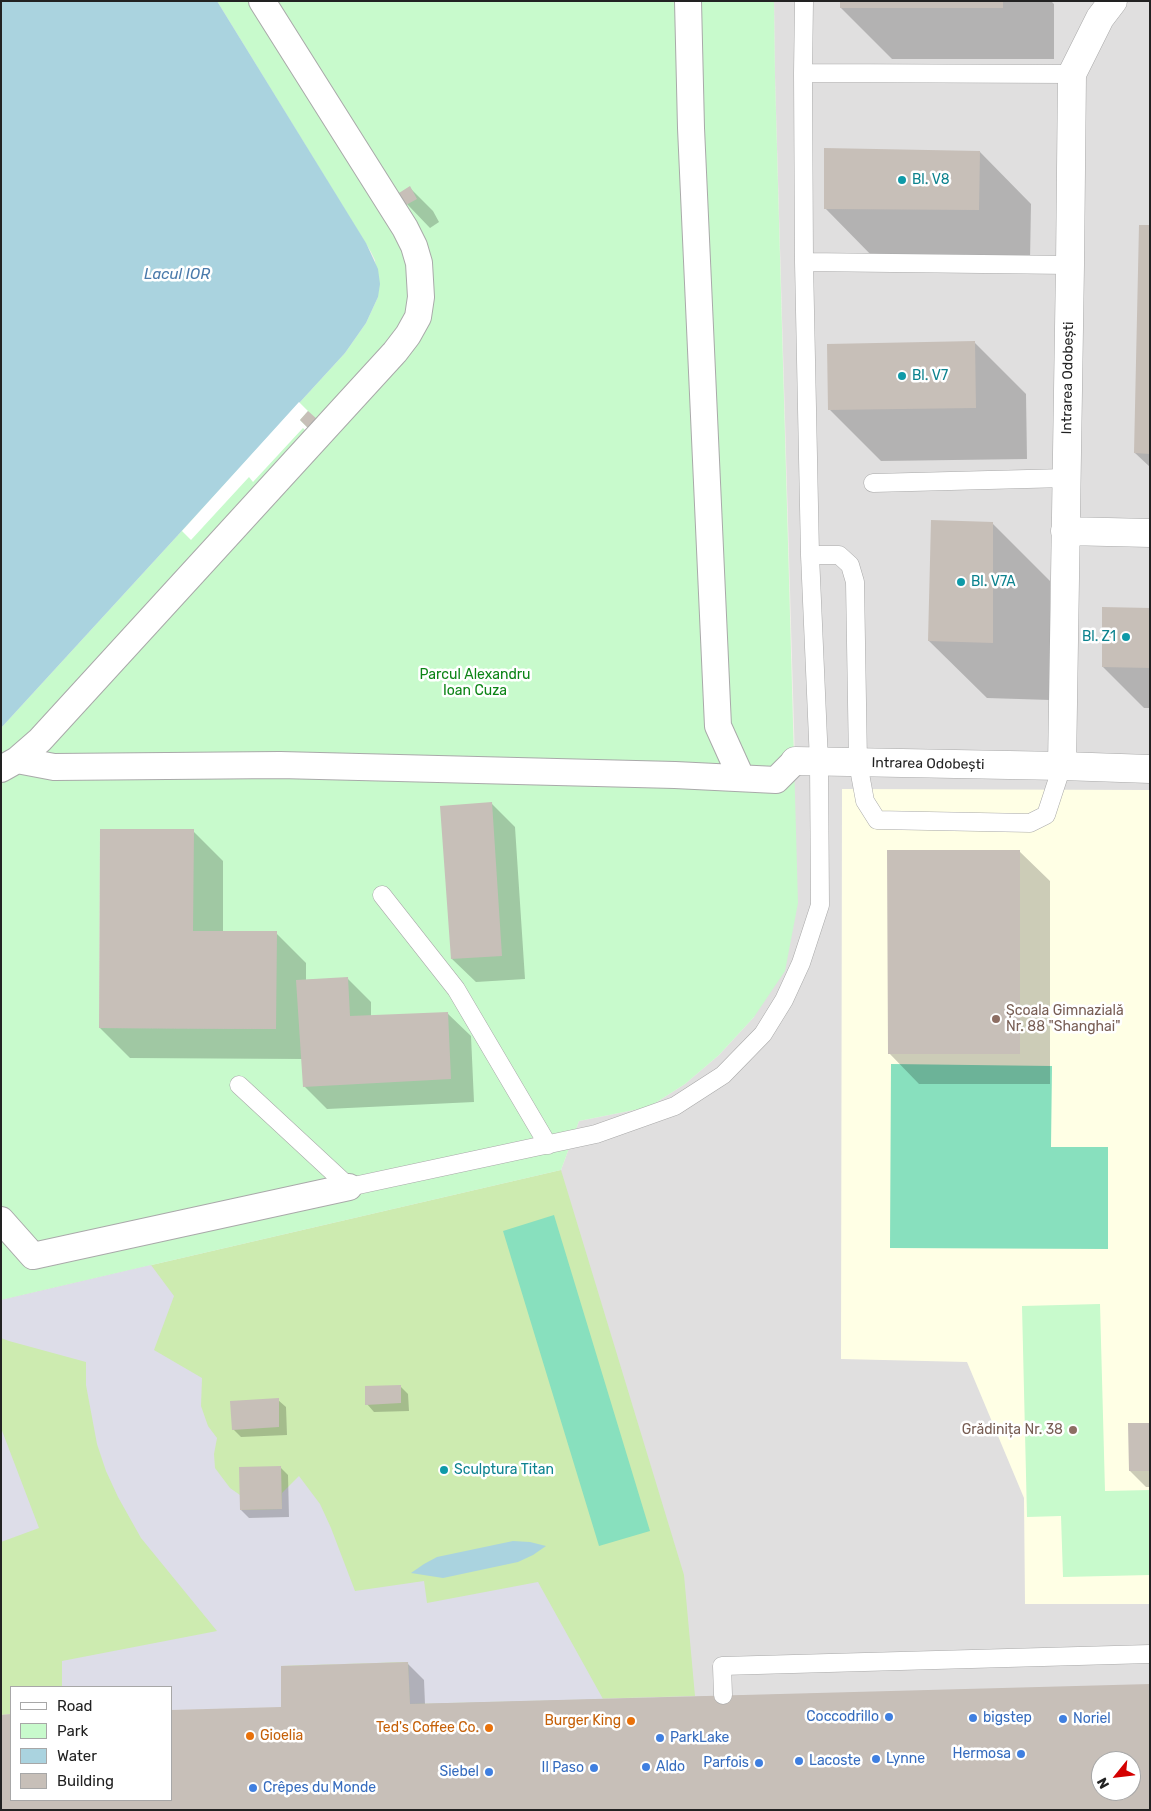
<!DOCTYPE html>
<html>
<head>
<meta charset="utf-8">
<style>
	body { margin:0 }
	#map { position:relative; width:1151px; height:1811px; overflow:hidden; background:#f2efe9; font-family:Rubik,sans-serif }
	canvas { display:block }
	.frame { position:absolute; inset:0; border:2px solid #222; pointer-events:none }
	.legend { position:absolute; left:10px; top:1686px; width:162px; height:115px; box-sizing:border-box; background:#fff; border:1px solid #a7a7a7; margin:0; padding:6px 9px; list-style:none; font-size:15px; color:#222 }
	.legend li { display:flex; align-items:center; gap:10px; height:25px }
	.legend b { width:25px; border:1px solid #a7a7a7 }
	.north { position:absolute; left:1091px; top:1751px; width:50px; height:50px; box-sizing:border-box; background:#fff; border:1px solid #a7a7a7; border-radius:50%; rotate:241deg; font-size:14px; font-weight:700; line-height:20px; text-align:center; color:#222 }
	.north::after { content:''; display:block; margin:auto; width:18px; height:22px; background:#d40000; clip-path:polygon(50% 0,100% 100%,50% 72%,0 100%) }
</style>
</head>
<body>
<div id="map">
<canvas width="1151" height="1811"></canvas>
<div class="frame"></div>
<ul class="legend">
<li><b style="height:6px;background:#fff"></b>Road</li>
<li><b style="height:14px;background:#c8facc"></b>Park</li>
<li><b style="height:14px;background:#aad3df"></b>Water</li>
<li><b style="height:14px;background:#c7bfb8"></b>Building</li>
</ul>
<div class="north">N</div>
</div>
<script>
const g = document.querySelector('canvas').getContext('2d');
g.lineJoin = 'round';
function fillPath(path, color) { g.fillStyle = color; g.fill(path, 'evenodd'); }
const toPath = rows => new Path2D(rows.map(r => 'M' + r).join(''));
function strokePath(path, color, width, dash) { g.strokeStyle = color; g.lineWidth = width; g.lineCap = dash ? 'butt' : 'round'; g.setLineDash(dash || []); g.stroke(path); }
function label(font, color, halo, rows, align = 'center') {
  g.font = font + ' Rubik,sans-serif'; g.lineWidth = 5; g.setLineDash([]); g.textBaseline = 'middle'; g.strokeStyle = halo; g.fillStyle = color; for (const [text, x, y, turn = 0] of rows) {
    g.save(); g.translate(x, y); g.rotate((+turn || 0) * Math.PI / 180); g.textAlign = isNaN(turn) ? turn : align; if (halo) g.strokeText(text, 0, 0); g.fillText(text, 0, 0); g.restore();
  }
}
const residential = toPath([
	[774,1,1150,1,1150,1810,1,1810,1,1300,561,1170,579,1121,649,1107,685,1084,719,1055,754,1017,795,761,775,77],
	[11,1687,171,1687,171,1800,11,1800],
	[1101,1761,1131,1761,1131,1791,1101,1791]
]);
const education = toPath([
	[842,789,1150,790,1150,1604,1025,1604,1024,1498,967,1362,841,1359]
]);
const grass = toPath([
	[561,1170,684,1575,695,1696,410,1704,408,1663,344,1664,281,1667,281,1707,171,1687,11,1687,11,1714,1,1715,1,1300]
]);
const park = toPath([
	[217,1,774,1,775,77,798,903,785,971,754,1017,719,1055,685,1084,649,1107,579,1121,561,1170,1,1300,1,728,345,353,366,323,378,297,375,260,371,252],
	[100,829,193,830,193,931,276,931,276,1029,99,1028],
	[1100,1304,1105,1491,1150,1490,1150,1575,1063,1577,1061,1516,1027,1517,1022,1306]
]);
const pitch = toPath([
	[891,1064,1052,1066,1051,1147,1108,1147,1108,1249,890,1248],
	[554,1215,650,1531,599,1546,503,1231]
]);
const plaza = toPath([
	[151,1265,174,1296,154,1350,202,1378,201,1406,208,1426,217,1438,214,1454,215,1468,230,1488,240,1495,240,1510,282,1509,282,1493,299,1476,320,1504,331,1528,355,1591,424,1581,427,1603,538,1582,603,1699,410,1704,408,1662,281,1666,281,1707,171,1710,171,1687,62,1687,62,1661,217,1631,141,1538,118,1497,106,1471,97,1444,86,1385,86,1362,9,1341,1,1338,1,1300],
	[1,1428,39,1528,1,1542]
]);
const water = toPath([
	[1,1,217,1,366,243,378,269,380,284,378,297,366,323,345,353,1,728],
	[513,1541,530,1542,546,1546,533,1555,518,1562,443,1578,411,1573,424,1564,437,1557]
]);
const pier = toPath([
	[299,402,308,411,300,420,313,433,310,435,303,428,253,482,249,477,191,540,182,531]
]);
const shadow = toPath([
	[841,1,1051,1,1054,4,1054,59,892,59,841,8],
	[980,152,1031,204,1030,261,876,260,825,208],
	[410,188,433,211,439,222,430,228,407,204],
	[1150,227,1150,467,1135,453],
	[974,342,1026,394,1027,459,881,461,830,410],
	[992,523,1050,581,1050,700,987,698,929,641],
	[1150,609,1150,708,1144,708,1103,667],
	[491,803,515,827,525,979,476,982,452,959],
	[193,831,223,861,223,932,276,933,306,963,306,980,347,978,371,1002,371,1017,447,1013,471,1036,474,1102,327,1109,304,1086,302,1059,130,1058,100,1028],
	[1019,851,1050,881,1050,1084,919,1084,889,1053],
	[400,1386,408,1394,409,1411,374,1412,367,1404],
	[278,1400,286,1407,287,1435,241,1437,233,1429],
	[1150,1424,1150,1487,1146,1487,1130,1471],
	[280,1467,288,1475,289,1517,249,1518,241,1510],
	[408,1664,424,1680,425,1704,1150,1685,1150,1810,1,1810,1,1716,11,1716,11,1800,171,1800,283,1708],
	[1101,1761,1131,1761,1131,1791,1101,1791]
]);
const building = toPath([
	[840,1,1003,1,1003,8,840,8],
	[824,148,980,151,979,210,824,209],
	[410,186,417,199,406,205,399,193],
	[1139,225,1150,225,1150,454,1134,453],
	[975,341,976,408,828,410,827,344],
	[308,411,318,420,309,429,300,420],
	[931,520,993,522,993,643,928,641],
	[1102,607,1150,608,1150,668,1102,667],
	[492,802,502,956,451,959,440,806],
	[100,829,194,829,193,931,277,931,276,1029,99,1028],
	[887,850,1020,850,1020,1054,888,1054],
	[348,977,350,1016,448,1012,451,1079,303,1087,296,980],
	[401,1385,401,1403,365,1405,365,1386],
	[279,1398,279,1427,232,1430,230,1401],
	[1128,1423,1150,1423,1150,1471,1129,1471],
	[281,1466,282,1509,240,1510,239,1467],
	[408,1662,410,1704,1150,1684,1150,1810,1,1810,1,1715,11,1714,11,1800,171,1800,171,1710,281,1707,281,1666],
	[1101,1761,1131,1761,1131,1791,1101,1791]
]);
const service = toPath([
	[803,73,1072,74],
	[804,262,1070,265],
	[873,483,1066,478],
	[810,555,839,555,850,565,855,582,858,763,865,801,877,820,1030,823,1046,815,1062,766],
	[382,895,456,989,548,1145],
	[239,1085,349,1187,596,1134,675,1106,723,1075,763,1034,784,1000,801,963,820,905,819,762,810,555,804,262,803,73,804,1],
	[723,1695,722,1666,1150,1654]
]);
const pedestrian = toPath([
	[688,1,691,128,718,726,741,777],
	[17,760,54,767,280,765,675,775,776,780,795,761],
	[1,769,17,760,40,740,395,352,408,335,418,317,421,297,419,263,414,246,405,228,262,1],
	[1,1220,33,1256,349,1187]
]);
const minor = toPath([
	[1113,1,1100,18,1072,74,1070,265,1062,766,1150,769],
	[1065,531,1150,533],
	[795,761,1062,766]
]);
const markers = [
	[902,180,5,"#0f9aa8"],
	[902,376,5,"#0f9aa8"],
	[961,582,5,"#0f9aa8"],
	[1126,637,5,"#0f9aa8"],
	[996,1019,5,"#8d6e63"],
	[1073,1430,5,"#8d6e63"],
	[444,1470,5,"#0f9aa8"],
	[889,1717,5,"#3f7fe0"],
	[973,1718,5,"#3f7fe0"],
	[1063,1719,5,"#3f7fe0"],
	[631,1721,5,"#e8710a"],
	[489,1728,5,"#e8710a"],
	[250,1736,5,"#e8710a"],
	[660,1738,5,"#3f7fe0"],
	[1021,1754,5,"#3f7fe0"],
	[876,1759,5,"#3f7fe0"],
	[799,1761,5,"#3f7fe0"],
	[759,1763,5,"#3f7fe0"],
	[646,1767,5,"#3f7fe0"],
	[594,1768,5,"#3f7fe0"],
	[489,1772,5,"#3f7fe0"],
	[253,1788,5,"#3f7fe0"]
];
const cultureNames = [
	["Bl. V8",912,180],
	["Bl. V7",912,376],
	["Bl. V7A",971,582],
	["Bl. Z1",1116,637,"right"],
	["Sculptura Titan",454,1470]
];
const streetNames = [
	["Intrarea Odobești",1068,378,-89],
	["Intrarea Odobești",928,764,1]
];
const parkNames = [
	["Parcul Alexandru",475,675],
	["Ioan Cuza",475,691]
];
const educationNames = [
	["Școala Gimnazială",1006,1011],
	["Nr. 88 \"Shanghai\"",1006,1027],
	["Grădinița Nr. 38",1063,1430,"right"]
];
const shopNames = [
	["Coccodrillo",879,1717,"right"],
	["bigstep",983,1718],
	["Noriel",1073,1719],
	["ParkLake",670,1738],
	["Hermosa",1011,1754,"right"],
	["Lynne",886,1759],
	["Lacoste",809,1761],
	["Parfois",749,1763,"right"],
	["Aldo",656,1767],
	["Il Paso",584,1768,"right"],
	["Siebel",479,1772,"right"],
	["Crêpes du Monde",263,1788]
];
const foodNames = [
	["Burger King",621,1721],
	["Ted's Coffee Co.",479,1728],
	["Gioelia",260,1736,"left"]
];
const waterNames = [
	["Lacul IOR",177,275]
];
fillPath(residential, '#e0dfdf');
fillPath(education, '#ffffe5');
fillPath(grass, '#cdebb0');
fillPath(park, '#c8facc');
fillPath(pitch, '#88e0be');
fillPath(plaza, '#dddde8');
fillPath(water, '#aad3df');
fillPath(pier, '#fff');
fillPath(shadow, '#0003');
fillPath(building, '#c7bfb8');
strokePath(service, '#a9a9a9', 19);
strokePath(pedestrian, '#a9a9a9', 28);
strokePath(minor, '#a9a9a9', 29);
strokePath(service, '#fff', 18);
strokePath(pedestrian, '#fff', 26);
strokePath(minor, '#fff', 28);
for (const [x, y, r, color] of markers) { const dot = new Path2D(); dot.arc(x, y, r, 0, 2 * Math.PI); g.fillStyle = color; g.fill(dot); strokePath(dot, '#fff', 2); }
label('14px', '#0d838f', '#fff', cultureNames, 'left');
label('14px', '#222', '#fff', streetNames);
label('14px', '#0c8416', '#fff', parkNames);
label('14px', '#785e54', '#fff', educationNames, 'left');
label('14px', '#366cbe', '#fff', shopNames, 'left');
label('14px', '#c56008', '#fff', foodNames, 'right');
label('italic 15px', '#4a7aab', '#fff', waterNames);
</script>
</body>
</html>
